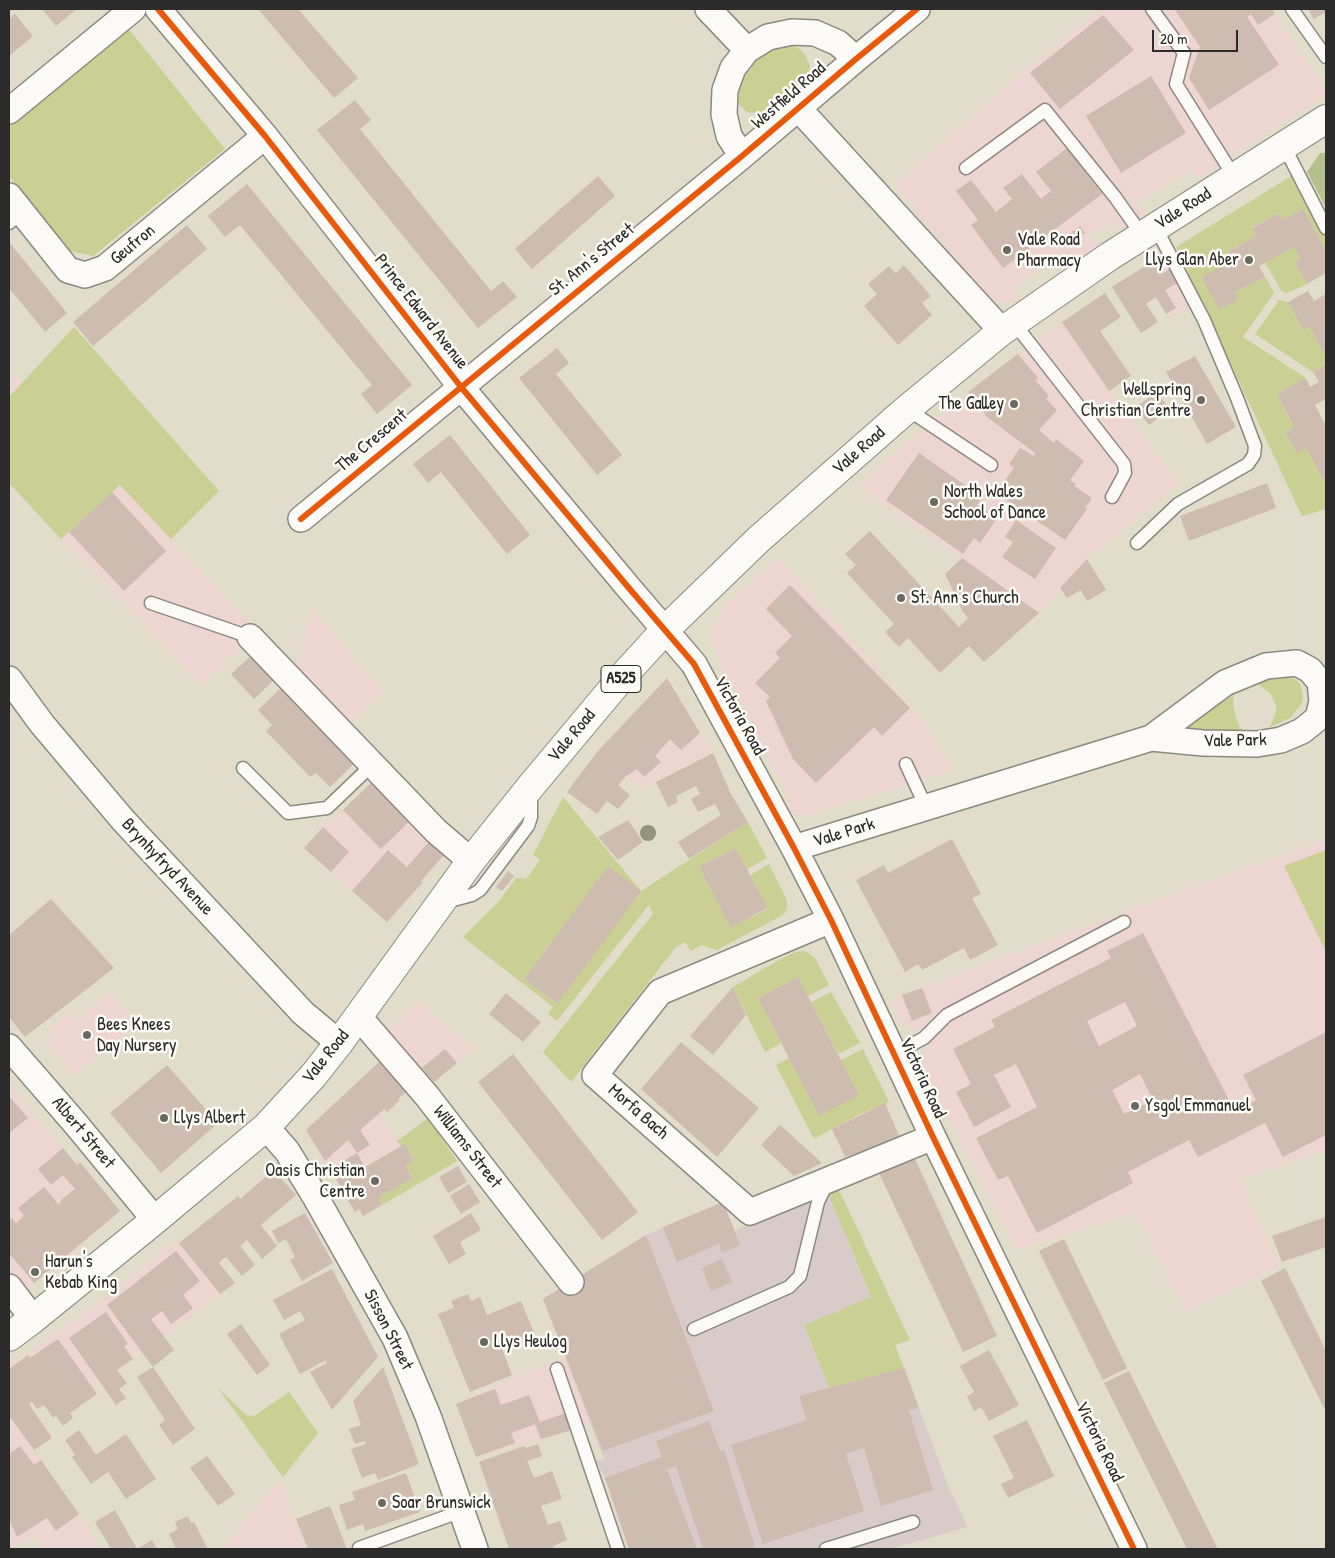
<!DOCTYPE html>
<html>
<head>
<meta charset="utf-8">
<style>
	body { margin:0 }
	#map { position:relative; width:1335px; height:1558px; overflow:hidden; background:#e2dcca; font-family:"Patrick Hand",sans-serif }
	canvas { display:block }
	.frame { position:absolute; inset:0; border:10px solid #2b2b2b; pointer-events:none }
	.scale { position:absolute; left:1152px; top:30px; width:86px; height:22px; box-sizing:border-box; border:2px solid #2b2b2b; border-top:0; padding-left:6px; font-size:15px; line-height:18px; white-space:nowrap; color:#2b2b2b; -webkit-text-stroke:4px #fdfcf7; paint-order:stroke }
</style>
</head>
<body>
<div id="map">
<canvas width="1335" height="1558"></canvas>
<div class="frame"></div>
<div class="scale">20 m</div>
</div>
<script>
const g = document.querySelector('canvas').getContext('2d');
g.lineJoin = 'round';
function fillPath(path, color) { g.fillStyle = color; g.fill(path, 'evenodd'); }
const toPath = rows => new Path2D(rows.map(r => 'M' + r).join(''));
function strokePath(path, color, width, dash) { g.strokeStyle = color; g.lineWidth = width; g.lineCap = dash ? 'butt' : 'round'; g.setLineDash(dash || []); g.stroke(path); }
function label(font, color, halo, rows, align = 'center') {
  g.font = font + ' "Patrick Hand",sans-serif'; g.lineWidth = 5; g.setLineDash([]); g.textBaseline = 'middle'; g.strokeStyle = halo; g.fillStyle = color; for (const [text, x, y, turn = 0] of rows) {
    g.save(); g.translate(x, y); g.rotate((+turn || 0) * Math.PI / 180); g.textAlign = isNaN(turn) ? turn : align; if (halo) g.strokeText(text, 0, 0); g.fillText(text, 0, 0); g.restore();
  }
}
const built = toPath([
	[1103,9,1272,9,1326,90,1326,94,1197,179,1190,169,1139,202,1146,214,1120,230,1112,221,1091,235,1098,245,1072,263,1064,253,1013,288,1020,298,1015,301,1008,302,1000,301,989,297,980,289,896,184,1023,72],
	[1176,247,1201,301,1169,318,1139,270],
	[1062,322,1109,391,1179,483,1087,559,1039,613,859,486,910,439,1018,354],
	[9,369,22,383,9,397],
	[120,485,257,631,203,686,61,539],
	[780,559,919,716,954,770,807,815,801,815,794,811,749,716,716,655,711,634,717,617,726,604],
	[312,608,383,691,346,727,295,672],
	[667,678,713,753,641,789,597,752],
	[376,778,449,849,423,882,387,922,304,848,323,827,343,810],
	[1326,840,1326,1150,1240,1179,1279,1266,1185,1311,1136,1212,1017,1250,920,1063,927,1047,920,1030,903,1026,891,1000,1130,910],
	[110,992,136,1023,74,1077,48,1046,55,1039,48,1031,70,1012,77,1021],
	[415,1000,474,1048,434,1082,390,1033],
	[354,1085,379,1113,401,1146,338,1183,306,1130],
	[9,1086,77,1165,80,1162,120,1211,66,1260,34,1283,9,1303],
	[176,1240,220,1294,53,1418,44,1405,37,1409,32,1402,29,1404,27,1438,79,1514,100,1549,41,1549,35,1536,9,1548,9,1366,97,1305],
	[566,1357,592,1423,476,1457,456,1404,495,1386],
	[280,1480,305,1549,223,1549,253,1512]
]);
const industrial = toPath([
	[828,1193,871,1298,804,1325,829,1388,904,1368,949,1488,968,1527,890,1549,629,1549,605,1478,596,1461,604,1459,543,1299,646,1235,723,1202,735,1231,761,1217]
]);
const green = toPath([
	[127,27,225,149,93,256,70,251,9,176,9,123],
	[787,44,795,46,802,51,807,58,810,68,806,80,770,111,763,114,747,112,737,103,734,84,757,58,769,48],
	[1293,175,1326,238,1326,251,1303,209,1282,220,1279,213,1252,227,1256,236,1226,253,1230,262,1220,309,1239,299,1235,292,1265,277,1274,293,1243,337,1306,378,1277,394,1294,427,1285,432,1295,452,1306,447,1326,485,1326,509,1302,516,1176,247],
	[1294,247,1301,259,1295,262,1307,284,1287,293,1282,292,1265,262],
	[1279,300,1288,302,1303,330,1310,327,1326,358,1326,365,1313,372,1255,334],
	[74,327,219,491,171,539,120,485,61,539,9,483,9,397],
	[1283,676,1290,677,1296,680,1300,684,1303,696,1302,703,1290,718,1270,727,1276,712,1276,705,1270,693,1256,683,1274,677],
	[1234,695,1233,703,1236,718,1239,726,1245,732,1177,735,1175,728],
	[563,797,641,891,748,822,767,858,747,869,736,848,699,867,731,928,767,909,750,875,769,864,787,900,787,909,783,915,717,950,701,945,691,951,685,942,676,947,571,1082,543,1052,653,914,649,905,557,1021,548,1014,553,1007,463,937,500,900,516,878,526,879,531,873,540,860,533,855],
	[608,866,557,1003,556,1004,524,979],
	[1326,850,1326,952,1284,866],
	[803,951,809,953,815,958,829,985,808,996,798,977,758,998,781,1043,765,1052,733,987,779,960,795,952],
	[831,992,860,1043,838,1054,811,1002],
	[863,1049,889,1102,858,1115,814,1139,776,1065,789,1058,841,1060],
	[428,1118,457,1161,382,1205,378,1198,412,1178,405,1165,414,1159,405,1144,401,1146,397,1141],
	[839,1190,910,1340,895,1345,904,1368,829,1388,804,1325,871,1297,828,1193],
	[217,1387,246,1415,254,1416,289,1392,318,1433,283,1477]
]);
const forest = toPath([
	[1320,153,1326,153,1326,208,1307,172]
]);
const building = toPath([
	[42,9,77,9,56,26],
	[258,9,298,9,358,78,334,98],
	[1177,9,1272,9,1275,14,1258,25,1251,14,1247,17,1279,65,1209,110,1189,78,1200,47,1175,10],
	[1308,9,1326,9,1326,12,1314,19],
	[15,14,33,36,9,56,9,19],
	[1103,15,1134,50,1060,109,1030,73],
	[1151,76,1186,133,1121,173,1086,116],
	[355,100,371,120,360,129,491,291,503,281,517,297,478,328,317,130],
	[1067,148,1102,194,1003,268,971,225,978,220,956,191,971,180,996,212,1012,199,1003,188,1022,174,1041,199,1051,191,1036,172],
	[598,176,615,196,532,269,515,249],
	[247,184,412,385,377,414,361,394,372,385,240,225,225,237,208,216],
	[1303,209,1326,251,1326,273,1307,284,1295,262,1301,259,1294,247,1259,266,1265,277,1235,292,1239,299,1219,310,1202,277,1230,262,1226,253,1256,236,1252,228,1279,213,1282,220],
	[187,225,207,249,93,346,73,322],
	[1080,226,1085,233,1069,243,1065,237],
	[9,242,67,313,45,332,9,288],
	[1155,260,1163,273,1170,269,1179,282,1165,290,1176,308,1166,314,1156,297,1146,304,1158,322,1141,333,1112,287],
	[904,265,931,296,922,303,932,315,898,345,864,306,877,294,868,284,889,266,896,273],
	[1308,291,1314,301,1326,294,1326,358,1310,327,1303,330,1288,302],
	[1105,293,1121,317,1100,331,1131,376,1109,391,1062,322],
	[557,348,569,363,556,374,622,455,597,475,519,378],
	[1018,354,1038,378,1035,380,1049,396,1046,399,1057,410,1039,430,1054,443,1056,439,1084,461,1070,480,1076,484,1074,486,1092,498,1085,508,1087,509,1065,540,996,493,1014,468,1009,464,1020,448,1034,456,1035,453,987,417,968,392],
	[1195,356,1236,427,1207,444,1166,372],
	[1326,365,1326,399,1315,405,1326,426,1326,485,1306,447,1296,453,1285,432,1294,427,1277,394,1306,378,1310,387,1319,382,1313,372],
	[1157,392,1170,410,1149,425,1136,407],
	[450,435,530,535,507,554,441,472,428,483,413,464],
	[919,453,982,497,977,505,997,518,980,543,974,538,963,554,886,500],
	[1267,483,1276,508,1189,541,1180,516],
	[112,492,166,551,124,591,69,532],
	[1016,520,1056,548,1035,579,1002,557,1013,542,1005,537],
	[870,531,959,627,968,618,963,612,945,574,962,558,1039,613,984,662,969,646,940,673,908,638,899,647,885,632,894,624,847,573,856,565,845,554],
	[1087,559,1106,590,1087,601,1081,590,1067,598,1060,588],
	[790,585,910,708,882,736,874,727,816,783,793,759,766,701,770,697,755,683,780,658,775,653,792,636,766,609],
	[254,653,277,677,254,699,231,674],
	[667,678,700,733,681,750,670,739,655,756,661,762,644,777,637,769,625,777,618,785,630,795,618,809,607,801,597,814,567,792,597,752],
	[285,684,359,759,330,787,316,773,310,777,266,731,272,725,258,710],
	[713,753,731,794,748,822,689,859,678,842,721,815,715,804,698,812,691,799,700,794,696,786,676,796,678,802,668,807,656,782],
	[376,778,414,817,381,849,343,810],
	[628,820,643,842,618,860,598,837],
	[323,827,349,852,331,872,304,848],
	[434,836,449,849,421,881,423,882,387,922,352,891,388,850,407,867],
	[952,839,981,894,972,898,998,945,970,960,964,948,922,970,918,964,905,972,856,880,884,865,888,873],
	[736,848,767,908,731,928,699,867],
	[608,866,641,891,557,1004,524,979],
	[508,871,514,876,502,891,496,887],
	[51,899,114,968,25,1037,9,1017,9,935],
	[1143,933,1235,1112,1256,1100,1243,1075,1326,1032,1326,1135,1283,1157,1265,1123,1198,1157,1189,1140,1128,1172,1133,1183,1037,1233,1008,1176,998,1180,976,1138,1037,1107,1016,1064,994,1075,1011,1107,974,1127,956,1092,971,1084,953,1049,995,1027,991,1020,1111,958,1107,951],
	[1125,1002,1137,1026,1099,1046,1087,1021],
	[1140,1074,1153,1100,1124,1114,1112,1090],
	[798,977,859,1095,819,1116,758,998],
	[733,987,746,1015,713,1055,690,1036],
	[922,988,932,1013,912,1021,902,995],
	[506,993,541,1022,523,1042,489,1014],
	[681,1042,759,1108,717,1157,641,1089],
	[445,1049,457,1063,434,1082,422,1068],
	[513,1054,638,1212,602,1240,478,1082],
	[379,1062,406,1092,398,1099,400,1100,387,1112,384,1109,360,1130,370,1145,357,1153,348,1140,325,1161,306,1130],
	[167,1065,218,1123,161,1173,110,1113],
	[9,1096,28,1118,9,1133],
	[885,1103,900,1138,845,1157,832,1129],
	[780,1125,822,1163,794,1176,761,1145],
	[405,1144,414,1160,405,1165,412,1178,378,1198,382,1205,363,1216,359,1209,355,1212,330,1169,357,1153,365,1167],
	[63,1148,77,1165,80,1162,120,1211,34,1283,9,1253,9,1220,12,1218,16,1223,24,1216,18,1208,44,1187,59,1205,62,1199,75,1189,63,1175,51,1185,38,1169],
	[914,1157,997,1336,963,1352,879,1173],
	[458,1166,467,1182,448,1193,439,1177],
	[274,1170,296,1195,261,1225,277,1246,262,1259,247,1240,240,1246,255,1265,242,1276,226,1257,223,1259,219,1263,235,1283,220,1294,179,1243,238,1196,240,1199],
	[469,1184,480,1202,461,1214,450,1196],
	[723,1202,740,1245,722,1253,719,1244,677,1262,663,1227],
	[305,1213,333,1263,302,1281,290,1260,295,1257,286,1239,278,1243,272,1231],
	[471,1213,481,1230,460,1242,466,1254,449,1264,433,1236],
	[1326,1217,1326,1247,1282,1262,1272,1236],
	[646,1235,714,1411,603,1451,543,1299],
	[1064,1239,1127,1368,1103,1380,1039,1251],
	[176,1251,200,1281,183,1295,193,1308,171,1324,162,1311,151,1319,174,1350,153,1367,107,1305],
	[722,1259,732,1282,711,1291,702,1268],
	[1285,1268,1326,1351,1326,1407,1324,1408,1261,1281],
	[332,1269,378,1357,332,1410,310,1372,327,1363,326,1360,300,1374,279,1334,305,1320,300,1311,284,1320,273,1300],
	[468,1294,471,1301,480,1297,487,1315,521,1301,535,1335,502,1349,512,1375,470,1392,438,1314,454,1308,451,1301],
	[106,1312,128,1344,124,1346,133,1359,117,1370,127,1383,119,1389,126,1398,116,1405,69,1338],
	[241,1324,270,1365,257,1375,227,1334],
	[58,1339,97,1394,70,1413,73,1418,63,1426,56,1416,53,1418,44,1405,37,1409,32,1402,29,1404,52,1438,34,1450,11,1418,9,1419,9,1369,28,1355,30,1358],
	[989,1350,1019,1405,989,1421,981,1407,974,1411,967,1396,974,1392,960,1366],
	[153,1367,195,1429,173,1445,159,1425,165,1420,137,1377],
	[383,1367,419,1464,378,1480,375,1473,362,1478,351,1449,366,1444,365,1441,355,1444,349,1429,361,1425,353,1401],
	[904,1368,919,1408,909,1410,933,1490,881,1506,864,1448,846,1454,864,1511,763,1544,731,1445,807,1420,799,1396],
	[1129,1371,1218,1549,1187,1549,1104,1383],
	[495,1389,501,1405,529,1395,540,1422,566,1413,572,1430,541,1439,535,1424,511,1433,515,1443,476,1457,456,1404],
	[1027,1420,1054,1476,1008,1498,1001,1484,1014,1478,993,1436],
	[709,1421,720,1451,724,1450,755,1547,748,1549,703,1549,676,1466,667,1470,697,1549,629,1549,605,1478,662,1457,656,1441],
	[79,1430,96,1455,126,1434,156,1479,126,1499,108,1472,91,1484,72,1457,75,1455,65,1440],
	[538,1444,542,1456,527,1461,534,1478,552,1471,562,1499,541,1506,548,1525,560,1521,567,1540,553,1546,554,1549,509,1549,479,1462,524,1446,526,1448],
	[20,1446,34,1465,41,1460,79,1514,56,1531,47,1518,17,1537,9,1519,9,1454],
	[207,1456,235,1494,218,1506,190,1468],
	[406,1473,420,1512,365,1531,363,1524,347,1530,339,1505,355,1500,352,1492],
	[330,1506,347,1549,308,1549,296,1519],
	[115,1510,137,1549,152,1540,157,1549,111,1549,95,1522],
	[188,1516,191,1523,194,1522,208,1549,176,1549,169,1534,178,1529,175,1522]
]);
const lane = toPath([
	[1152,9,1184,53,1176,84,1235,178],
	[1292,9,1326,57],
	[1284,146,1326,228],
	[966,168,1045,110,1115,197,1142,235],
	[9,223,22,213],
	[1014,323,1124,464,1125,473,1112,497],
	[907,409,991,465],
	[1137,543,1178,504,1248,464,1254,455,1255,446,1237,398,1204,320,1155,226],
	[151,603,250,637],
	[906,764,926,807],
	[243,768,288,813,327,808,372,765],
	[446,902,472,895,480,890,528,826,531,817,531,791],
	[894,1054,924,1038,947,1015,1124,922],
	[694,1329,789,1287,800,1276,818,1202,827,1183],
	[557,1369,618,1549],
	[359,1548,462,1511],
	[826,1549,913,1522]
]);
const street = toPath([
	[158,9,265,136,461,387,628,587,694,664,794,848,831,920,933,1137,1134,1549],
	[708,9,747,50],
	[798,108,1002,331],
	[9,111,133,9],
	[742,156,729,136,724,114,725,90,733,68,747,50,768,37,792,32,815,33,838,43,856,59],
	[9,196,68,270,85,275,105,268,265,136],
	[301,519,742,156,856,59,917,9],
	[250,637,436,831,471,861],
	[9,679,42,724,123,820,303,1013,339,1043],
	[794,848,1151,738,1225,683,1266,666,1297,663,1310,670,1320,682,1322,701,1318,718,1302,731,1281,740,1257,744,1203,743,1151,738],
	[831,920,660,992,595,1075,750,1212,933,1137],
	[358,1016,427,1096,571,1282],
	[9,1047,75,1123,155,1220],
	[266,1127,287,1151,316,1198,395,1338,428,1416,475,1549],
	[9,1287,33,1319]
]);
const primary = toPath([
	[9,1337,33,1319,155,1220,266,1127,313,1076,339,1043,471,861,531,786,623,676,665,630,759,539,907,409,1002,331,1110,256,1326,119]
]);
const cycleway = toPath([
	[158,9,265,136,461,387,628,587,694,664,794,848,831,920,933,1137,1134,1549],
	[301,519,742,156,856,59,917,9]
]);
const trees = [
	[648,833]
];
const markers = [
	[1007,250,5,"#6b6963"],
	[1249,260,5,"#6b6963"],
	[1201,400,5,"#6b6963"],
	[1014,404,5,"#6b6963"],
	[934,502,5,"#6b6963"],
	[901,598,5,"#6b6963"],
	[87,1035,5,"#6b6963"],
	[1135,1106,5,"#6b6963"],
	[164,1118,5,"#6b6963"],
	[375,1181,5,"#6b6963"],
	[35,1272,5,"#6b6963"],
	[484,1342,5,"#6b6963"],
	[382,1503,5,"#6b6963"]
];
const shields = [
	[621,679,40]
];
const shieldNames = [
	["A525",621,679]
];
const streetNames = [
	["Westfield Road",789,96,-41],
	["Vale Road",1183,209,-32],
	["Geufron",133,245,-40],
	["St. Ann's Street",592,260,-39],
	["Prince Edward Avenue",421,312,52],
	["The Crescent",372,441,-40],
	["Vale Road",859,451,-41],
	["Victoria Road",739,716,61],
	["Vale Road",572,736,-50],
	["Vale Park",1235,741,-1],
	["Vale Park",844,833,-17],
	["Brynhyfryd Avenue",167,867,47],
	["Vale Road",326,1057,-51],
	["Victoria Road",922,1078,65],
	["Morfa Bach",638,1112,41],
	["Albert Street",83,1133,50],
	["Williams Street",467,1147,52],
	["Sisson Street",388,1330,63],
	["Victoria Road",1099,1442,64]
];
const poiNames = [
	["Vale Road",1017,240],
	["Pharmacy",1017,261],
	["Llys Glan Aber",1239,260,"right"],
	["Wellspring",1191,390,"right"],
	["Christian Centre",1191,411,"right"],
	["The Galley",1004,404,"right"],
	["North Wales",944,492],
	["School of Dance",944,513],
	["St. Ann's Church",911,598],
	["Bees Knees",97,1025],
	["Day Nursery",97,1046],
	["Ysgol Emmanuel",1145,1106],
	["Llys Albert",174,1118],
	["Oasis Christian",365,1171,"right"],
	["Centre",365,1192,"right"],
	["Harun's",45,1262],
	["Kebab King",45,1283],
	["Llys Heulog",494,1342],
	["Soar Brunswick",392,1503]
];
fillPath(built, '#edd5d1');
fillPath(industrial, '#d9cbc9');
fillPath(green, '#cacf93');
fillPath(forest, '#b5c08d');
fillPath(building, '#cebcb0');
strokePath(lane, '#8c8980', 15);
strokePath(street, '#8c8980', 28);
strokePath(primary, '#8c8980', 30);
strokePath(lane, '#fbfaf7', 12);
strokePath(street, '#fbfaf7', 25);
strokePath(primary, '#fbfaf7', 28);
strokePath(cycleway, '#e8590c', 6);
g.fillStyle = '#94947c';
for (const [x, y] of trees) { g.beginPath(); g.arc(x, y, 8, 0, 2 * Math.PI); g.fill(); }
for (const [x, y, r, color] of markers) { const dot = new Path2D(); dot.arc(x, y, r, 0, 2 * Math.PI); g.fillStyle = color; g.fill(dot); strokePath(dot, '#fdfcf7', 2); }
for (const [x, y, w] of shields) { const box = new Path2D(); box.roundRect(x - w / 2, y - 13.5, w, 27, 4); g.fillStyle = '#fdfcf7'; g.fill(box); strokePath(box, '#2b2b2b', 1); }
label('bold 16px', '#2b2b2b', null, shieldNames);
label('18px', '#2b2b2b', '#fdfcf7', streetNames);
label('18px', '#2b2b2b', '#fdfcf7', poiNames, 'left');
</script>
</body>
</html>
